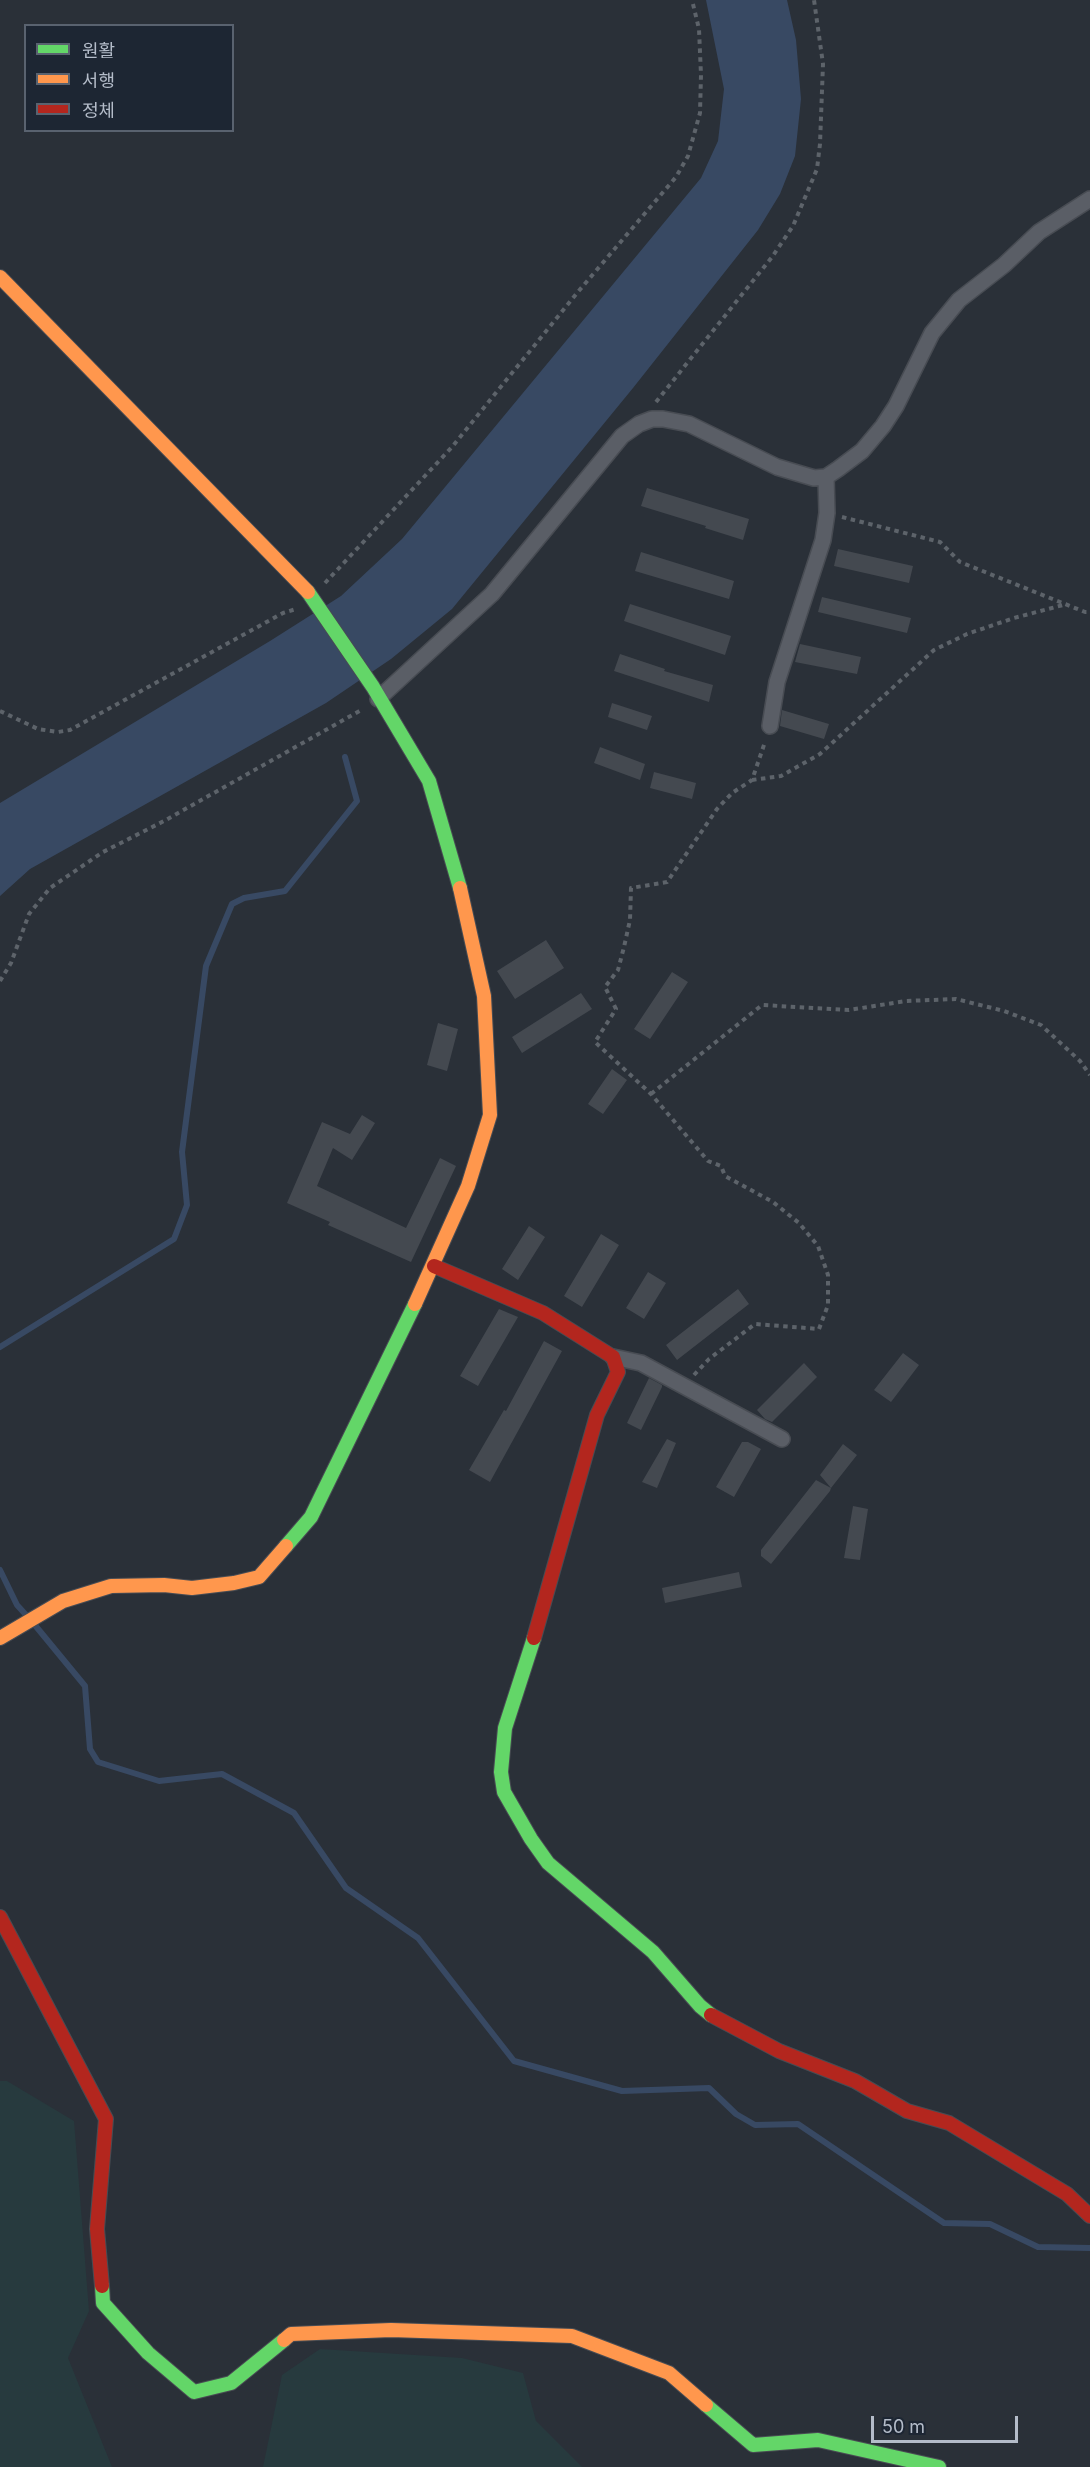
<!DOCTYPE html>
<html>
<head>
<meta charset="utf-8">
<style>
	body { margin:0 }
	#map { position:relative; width:1090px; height:2467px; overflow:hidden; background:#2a3038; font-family:Inter,"Noto Sans KR",sans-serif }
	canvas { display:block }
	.legend { position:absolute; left:24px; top:24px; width:210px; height:108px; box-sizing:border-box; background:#1d2633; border:2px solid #59626f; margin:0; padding:8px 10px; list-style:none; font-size:18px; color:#b4bcc9 }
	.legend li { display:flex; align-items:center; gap:12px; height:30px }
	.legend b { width:30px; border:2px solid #59626f }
	.scale { position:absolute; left:871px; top:2416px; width:147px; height:27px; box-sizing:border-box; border:3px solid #b4bcc9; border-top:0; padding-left:8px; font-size:18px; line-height:21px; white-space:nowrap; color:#b4bcc9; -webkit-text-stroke:4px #1d2633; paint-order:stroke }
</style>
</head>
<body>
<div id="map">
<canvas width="1090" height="2467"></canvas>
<ul class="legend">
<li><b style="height:8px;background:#63d668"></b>원활</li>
<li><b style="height:8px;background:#ff974d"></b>서행</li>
<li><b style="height:8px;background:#b3261e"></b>정체</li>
</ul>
<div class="scale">50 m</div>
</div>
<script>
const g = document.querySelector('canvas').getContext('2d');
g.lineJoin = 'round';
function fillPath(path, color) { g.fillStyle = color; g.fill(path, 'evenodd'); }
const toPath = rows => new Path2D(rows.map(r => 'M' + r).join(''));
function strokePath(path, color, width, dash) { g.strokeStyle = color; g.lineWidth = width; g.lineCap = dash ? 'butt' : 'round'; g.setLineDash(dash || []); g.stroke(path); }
const green = toPath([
	[0,2081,7,2081,74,2121,89,2311,68,2358,112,2467,0,2467],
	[320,2349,462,2358,523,2373,536,2421,582,2467,263,2467,282,2375]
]);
const water = toPath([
	[706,0,787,0,796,40,801,99,795,156,780,194,758,230,633,388,452,609,391,659,326,703,30,869,0,896,0,803,270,641,341,596,402,539,701,178,718,141,724,89]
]);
const stream = toPath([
	[0,1347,174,1239,187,1205,182,1152,206,966,232,904,244,898,285,891,357,801,345,757],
	[0,1570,17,1605,27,1616],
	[34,1624,85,1686,90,1749,98,1762,159,1781,222,1774,294,1813,346,1888,418,1938,514,2061,622,2091,709,2088,736,2114,755,2125,798,2124,944,2223,990,2224,1038,2247,1090,2248]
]);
const building = toPath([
	[647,488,749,519,743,540,705,528,706,526,641,506],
	[838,549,913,566,909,583,834,566],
	[641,552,734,581,729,599,635,571],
	[822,597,911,618,907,633,818,612],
	[630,604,731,636,725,655,624,621],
	[800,644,861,657,857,674,795,662],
	[620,654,665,669,664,671,713,685,709,702,614,671],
	[612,703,652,716,647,730,608,717],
	[782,710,829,724,824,739,780,726],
	[600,747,645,764,640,780,594,763],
	[654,772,696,783,692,799,650,788],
	[546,940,564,968,515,999,497,971],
	[672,972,688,982,650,1039,634,1029],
	[581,993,592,1009,522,1053,512,1037],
	[438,1023,458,1029,447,1071,427,1065],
	[612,1069,627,1080,603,1114,588,1104],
	[362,1115,375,1123,352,1160,333,1148,317,1186,406,1228,440,1158,456,1166,411,1262,328,1225,330,1222,287,1203,322,1122,350,1134],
	[529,1226,545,1237,518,1280,502,1269],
	[601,1234,619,1245,582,1307,564,1296],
	[648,1272,666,1283,644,1319,626,1308],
	[738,1289,749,1304,677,1360,666,1345],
	[499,1309,518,1317,478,1386,460,1376],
	[544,1341,562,1351,490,1482,469,1470,504,1410,506,1411],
	[903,1353,919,1365,891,1402,874,1390],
	[804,1363,817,1377,772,1422,765,1419,757,1410],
	[649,1378,662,1385,662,1387,641,1430,627,1423],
	[667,1439,676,1443,657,1488,642,1482],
	[742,1442,748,1442,761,1449,734,1497,716,1487],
	[843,1444,857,1455,831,1488,820,1475],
	[816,1480,831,1488,830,1491,771,1564,761,1556,761,1550],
	[853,1506,868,1509,860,1560,844,1558],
	[739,1572,742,1587,665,1603,662,1588]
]);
const path = toPath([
	[656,402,772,257,793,226,817,169,820,144,823,64,814,0],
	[842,517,940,542,960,562,1085,612,1090,612],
	[325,583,452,447,577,293,676,177,688,156,700,113,701,75,699,29,692,0],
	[0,711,38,729,58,732,70,730,283,613,296,609],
	[752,780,781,776,820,754,934,650,967,634,1014,618,1067,604],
	[0,981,11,963,29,914,50,888,103,852,164,821,363,709],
	[651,1094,762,1005,849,1010,906,1001,956,999,1004,1011,1041,1025,1080,1061,1090,1075],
	[694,1375,709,1359,755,1324,819,1329,828,1305,828,1275,818,1246,799,1223,773,1202,725,1176,721,1166,708,1161,651,1094,595,1042,616,1009,605,987,618,970,624,947,630,920,631,888,667,882,717,809,732,793,752,780,765,742]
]);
const street = toPath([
	[378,699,492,594,622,436,639,424,652,419,663,419,689,424,777,467,814,478,826,477,838,469,862,451,883,426,896,406,932,333,959,300,1004,265,1039,232,1090,199],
	[770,726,777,682,823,540,827,513,826,477],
	[613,1357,641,1363,782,1439]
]);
const fast = toPath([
	[308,592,373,687,429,781,460,888],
	[286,1546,311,1517,415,1304],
	[534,1638,505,1728,501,1772,504,1792,531,1839,548,1863,653,1952,700,2006,711,2015],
	[102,2286,103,2303,148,2353,194,2392,231,2383,284,2340],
	[706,2405,753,2445,818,2440,939,2467]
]);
const slow = toPath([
	[0,277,308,592],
	[415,1304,468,1186,490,1115,484,996,460,888],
	[0,1638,63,1601,111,1586,164,1585,192,1588,234,1583,259,1577,286,1546],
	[284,2340,291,2334,391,2330,572,2336,669,2373,706,2405]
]);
const jam = toPath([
	[434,1266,543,1313,613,1357,618,1372,597,1415,534,1638],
	[0,1917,106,2119,97,2229,102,2286],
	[711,2015,779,2051,855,2081,907,2111,949,2123,1067,2194,1090,2216]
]);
fillPath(green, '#273a3e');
fillPath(water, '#384963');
strokePath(stream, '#384963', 6);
fillPath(building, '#444950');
strokePath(street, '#484c53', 18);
strokePath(fast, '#484c53', 16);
strokePath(slow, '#484c53', 16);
strokePath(jam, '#484c53', 16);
strokePath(path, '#5d636a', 4, [4.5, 4.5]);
strokePath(street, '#5a5e66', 15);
strokePath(fast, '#63d668', 14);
strokePath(slow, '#ff974d', 14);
strokePath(jam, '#b3261e', 14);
</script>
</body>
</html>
